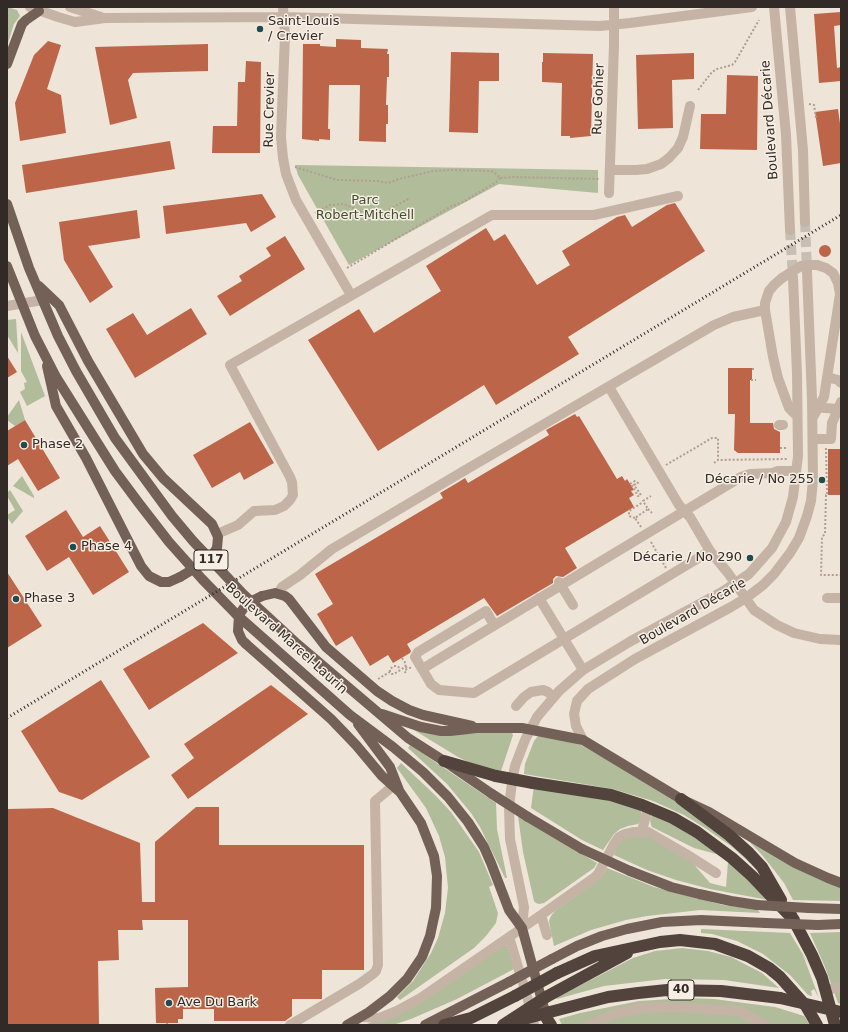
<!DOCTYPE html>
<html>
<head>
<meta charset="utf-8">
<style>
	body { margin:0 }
	#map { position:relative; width:848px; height:1032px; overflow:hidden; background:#eee4d8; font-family:"DejaVu Sans",sans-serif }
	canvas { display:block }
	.frame { position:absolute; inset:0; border:8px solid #322a26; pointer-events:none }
</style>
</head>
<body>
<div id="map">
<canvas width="848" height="1032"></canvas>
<div class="frame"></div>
</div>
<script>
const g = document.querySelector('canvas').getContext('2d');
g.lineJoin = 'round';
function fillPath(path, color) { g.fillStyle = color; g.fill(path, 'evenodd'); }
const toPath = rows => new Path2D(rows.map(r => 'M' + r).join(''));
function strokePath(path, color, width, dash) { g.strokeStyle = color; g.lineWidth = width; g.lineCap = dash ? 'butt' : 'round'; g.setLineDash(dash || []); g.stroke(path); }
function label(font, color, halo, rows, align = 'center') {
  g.font = font + ' "DejaVu Sans",sans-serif'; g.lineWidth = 3; g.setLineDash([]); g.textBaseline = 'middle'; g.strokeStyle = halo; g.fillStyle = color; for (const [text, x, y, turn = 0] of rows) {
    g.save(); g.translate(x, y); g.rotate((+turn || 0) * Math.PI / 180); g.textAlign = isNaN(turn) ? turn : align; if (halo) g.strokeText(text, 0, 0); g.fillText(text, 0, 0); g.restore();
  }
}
const green = toPath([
	[7,7,17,10,20,16,14,24,7,46],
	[295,165,598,170,598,193,499,184,349,265,298,175],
	[16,319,18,353,7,335,7,320],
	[21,332,45,396,27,406,20,392,25,389,24,383,27,382,21,371],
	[19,400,25,420,15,426,7,420,7,417],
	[22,476,34,496,34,498,13,486],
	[10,490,23,511,12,524,7,517,7,515,15,510,7,496,7,493],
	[409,727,449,735,490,732,512,733,513,735,501,771,474,765,458,757],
	[538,736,572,742,581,745,660,790,693,811,752,861,750,863,731,846,705,828,684,815,653,801,613,789,524,774,525,764,534,741],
	[410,745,496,803,497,829,507,878,505,878,480,827,471,813,447,784,408,748],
	[401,763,435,795,451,812,479,852,493,885,489,887,498,913,496,923,486,936,474,948,400,1000,397,997,413,981,431,953,438,938,445,913,448,888,445,857,439,836,426,808,397,768],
	[534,786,583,793,638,808,641,811,641,819,638,824,628,826,620,829,614,834,603,850,582,840,531,808],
	[653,813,713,845,768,900,710,889,676,880,647,870,614,855,619,842,624,837,648,835,691,861,710,883,726,887,728,862,720,855,694,848,652,827,651,825,650,819],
	[518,816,597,863,594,868,544,903,539,904,536,903,534,901,523,852],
	[743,835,841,886,841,901,793,900,784,883,774,870,762,855],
	[607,868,654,887,723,905,757,909,760,913,700,910,647,916,626,920,591,930,554,946,549,921,551,916,555,911,597,881,602,876],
	[701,929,790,933,827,994,803,955,819,998,814,989,811,991,812,996,808,995,790,975,763,954,737,941,712,934,701,933],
	[841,932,841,1004,838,1003,825,967,810,933],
	[505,945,507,946,514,969,457,999,411,1019,393,1025,364,1025,392,1015],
	[682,948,708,951,731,957,762,973,779,988,724,980,665,979,604,986,557,999,556,998,633,958,655,951],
	[687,998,714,999,775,1007,804,1016,810,1025,562,1025,559,1019,580,1013,639,1001]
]);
const building = toPath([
	[841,12,841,25,834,26,837,68,841,67,841,81,819,83,814,14],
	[336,39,361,40,361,48,388,49,387,54,389,54,389,77,387,77,386,105,388,105,388,124,386,124,386,142,359,141,360,85,329,85,328,129,330,129,330,140,319,139,319,141,302,139,303,44,320,44,320,46,336,47],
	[48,41,61,45,47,89,61,95,66,133,20,141,15,103,34,55],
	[208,44,208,71,133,73,128,80,137,118,110,125,95,47],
	[451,52,499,53,499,81,479,81,478,133,449,132],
	[543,53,593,54,591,136,570,138,570,136,561,136,562,83,542,82,542,62,543,62],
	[694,53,694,79,672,80,673,128,638,129,636,55],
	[246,61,261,62,260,153,212,153,213,126,237,126,238,82,245,82],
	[727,75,758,76,757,150,700,149,701,114,726,114],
	[838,109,841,131,841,163,823,166,815,112],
	[170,141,175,169,26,193,22,165],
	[262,194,276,217,251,232,246,223,166,234,163,206],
	[675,203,705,251,568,337,579,354,496,405,484,385,378,451,308,340,359,309,374,333,441,291,426,266,486,228,494,241,505,234,537,285,570,265,562,251,617,217,625,215,632,227,667,205],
	[137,210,140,238,88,246,113,287,90,303,64,260,59,222],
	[285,236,305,269,230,316,217,296,242,281,239,276,271,256,266,248],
	'819 251a6 6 0 1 1 12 0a6 6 0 1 1-12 0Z',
	[191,308,207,334,135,378,106,329,133,313,147,335],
	[7,356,17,372,7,378],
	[728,368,752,368,752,380,750,380,750,423,773,423,774,429,780,432,780,453,738,453,734,450,735,414,728,414],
	[575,414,577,417,579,416,617,479,622,476,625,481,627,479,634,490,631,491,634,495,629,498,634,507,565,548,577,568,563,577,556,576,553,579,553,583,497,616,484,598,407,644,411,651,410,653,393,663,388,655,370,666,352,636,336,646,317,614,333,604,315,574,443,498,440,493,457,483,465,478,468,483,549,435,546,430],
	[25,420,60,478,38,491,18,459,7,466,7,431],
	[250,422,274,463,244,480,240,472,212,488,193,455],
	[828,449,841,449,841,495,828,495],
	[66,510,83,537,100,526,129,572,93,595,69,557,47,571,25,536],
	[7,572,42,626,7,648],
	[203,623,238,653,149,710,123,669],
	[101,680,150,757,82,800,59,792,21,731],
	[271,685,308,714,188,799,171,775,194,758,184,744],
	[196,807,219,807,219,845,364,845,364,970,322,970,322,999,292,999,292,1016,285,1021,214,1021,214,1009,183,1009,183,1019,178,1019,178,1023,156,1023,155,988,188,987,188,920,142,920,143,930,118,930,119,960,98,961,99,1025,7,1025,7,809,53,808,140,843,142,902,155,902,155,842]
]);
const minorTunnel = toPath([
	[805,222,807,271],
	[790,230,793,278]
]);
const path = toPath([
	[698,90,712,72,717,69,732,65,735,62,759,20],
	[809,104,814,105,816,118],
	[295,167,337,180,378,181,388,183,399,179,433,171,451,170,491,171,494,172,500,178,513,177,599,179],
	[315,213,330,205,344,204,367,214,372,216,379,215,410,198],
	[347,268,450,207,463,202,495,183,500,178],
	[752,369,756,369],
	[751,380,756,380],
	[780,448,787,448],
	[826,448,827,495,826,495,825,534,822,537,821,575,841,575],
	[714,463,718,460],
	[666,465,712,438,718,438,718,460,787,459],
	[630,484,635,481,638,483,634,485,641,495,638,496,631,484],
	[648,509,652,513],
	[635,518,629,516,629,511,643,502],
	[641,527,635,518,648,509,643,501,651,496],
	[651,542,666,568],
	[402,658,406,664,405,667,407,671,404,673],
	[390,672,390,669,394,666,397,666,401,669],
	[378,679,390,672,392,674,394,674,405,667,411,668],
	[167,1023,167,1025]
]);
const minor = toPath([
	[30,7,58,17,75,22,105,18,284,17,600,26,630,23,752,7],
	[70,7,101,17],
	[283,7,285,35,281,137,283,158,286,174,296,200,351,295],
	[774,7,786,135,790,230],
	[790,7,803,150,805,222],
	[610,170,636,170,647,169,661,164,669,158,678,148,683,137,690,106],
	[609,193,614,45,614,7],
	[782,278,774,285,769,291,765,303,765,310,773,357,778,378,789,408,797,416],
	[7,306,43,300],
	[827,377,838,380,841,383],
	[609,387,679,505,690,517,710,551,728,573,754,610,777,625,794,633,820,639,841,640],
	[812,407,838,409,841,412],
	[813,417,824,397,840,294,838,283,833,273,826,268,817,265],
	[779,425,783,425],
	[813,439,831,439,832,423,841,402],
	[217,534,238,525,254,511,275,510,284,506,290,500,293,495,292,482,290,477,230,365,492,215,594,215,678,196],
	[559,582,573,605],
	[278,594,282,587,300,575,332,549,462,472,714,325,733,317,765,310],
	[539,598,583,670],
	[827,598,841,598],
	[494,625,486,611,418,652,415,657,431,684,439,690,474,693,710,551],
	[422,669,741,477,750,474,773,473,778,471,796,471],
	[516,706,524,697,531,692,543,690,548,692,553,697],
	[583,740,576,726,574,714,577,701,588,689,635,659,731,607,746,598,763,585,774,574,790,553,799,538,807,516,811,501,813,480,812,399,807,271],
	[642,831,648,807],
	[541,915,547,935],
	[522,928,524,907,510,839,509,807,512,782,515,766,525,740,537,717,559,691,583,670,631,641,722,592,749,574,772,548,786,522,793,497,798,456,797,374,793,278],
	[509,937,531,1010,534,1025],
	[826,990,841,987],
	[362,1017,378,1018,382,1017,397,1011,419,999,541,915,595,877,598,874,614,844,619,837,625,834,633,832,648,832,686,854,716,873],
	[290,1025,359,984,373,974,376,971,378,965,375,801,393,786],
	[589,1025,612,1015,626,1011,642,1008,676,1007,739,1011,765,1025]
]);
const major = toPath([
	[7,64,22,24,26,20,39,11],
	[7,204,29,268,58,336,76,371,115,438,172,516,193,541,243,594,295,642,408,738,444,761,492,794],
	[7,266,35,336,56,377,115,471,138,502,169,542,202,579,237,615,350,715,393,747,423,772,448,797,468,822,484,847,491,863,509,910,522,928,547,1019],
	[39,286,59,305,88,361,143,454,163,478,212,524,218,537,217,548],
	[47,366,56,406,86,458,141,566,149,576,161,582,169,582,180,577],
	[262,596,275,593,285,596,289,599,326,647,377,691,392,701,409,710,423,715,472,726],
	[246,644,331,719,356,745,382,776,400,792,421,823,434,856,437,876,436,908,430,936,422,957,407,979,390,996,369,1012,347,1025],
	[382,714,421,727,441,731,450,731,477,728,522,728,583,740,681,799,709,812,795,863,828,878,841,883],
	[358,724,390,767,399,790],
	[528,817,582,849],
	[630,871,671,887,699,894,731,901,757,905],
	[809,908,841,909],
	[818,925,841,924],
	[552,959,577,946,602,936,627,929,662,922,701,920,766,923],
	[425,1025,509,982]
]);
const highway = toPath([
	[444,761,496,776],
	[533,783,611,795,642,805,673,818,697,832,732,858,752,876,794,920],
	[681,799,729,835,749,853,762,867,781,900],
	[791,915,812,955,822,978,835,1025],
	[557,973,595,956,660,942,680,940,715,944,748,956,769,968,780,977,806,1006,817,1025],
	[546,997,627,953],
	[550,1012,608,997,638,993,667,990,721,991,780,998],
	[547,1019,551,1025],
	[444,1025,471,1018,515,996]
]);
const rail = toPath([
	[7,718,841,215]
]);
const minorBridge = toPath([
	[782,278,801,266,808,265,817,265]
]);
const majorBridge = toPath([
	[180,577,205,562,212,556,217,548],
	[246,644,242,640,238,631,239,615,243,609,248,603,262,596],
	[492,794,528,817],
	[582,849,630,871],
	[757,905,809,908],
	[766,923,818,925],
	[509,982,552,959]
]);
const highwayBridge = toPath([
	[496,776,533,783],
	[515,996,557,973],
	[780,998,841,1012],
	[513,1022,550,1012],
	[503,1025,546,997]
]);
const markers = [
	[260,29,4,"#1f4c4f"],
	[24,445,4,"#1f4c4f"],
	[822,480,4,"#1f4c4f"],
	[73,547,4,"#1f4c4f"],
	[750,558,4,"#1f4c4f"],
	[16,599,4,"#1f4c4f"],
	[169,1003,4,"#1f4c4f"]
];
const shields = [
	[211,560,34],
	[681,990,26]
];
const shieldNames = [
	["117",211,560],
	["40",681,990]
];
const poiNames = [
	["Saint-Louis",268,22],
	["/ Crevier",268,37],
	["Phase 2",32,445],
	["Décarie / No 255",814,480,"right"],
	["Phase 4",81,547],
	["Décarie / No 290",742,558,"right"],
	["Phase 3",24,599],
	["Ave Du Bark",177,1003]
];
const streetNames = [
	["Rue Gohier",599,99,-88],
	["Rue Crevier",270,110,-89],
	["Boulevard Décarie",770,120,-94],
	["Boulevard Décarie",693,612,-30],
	["Boulevard Marcel-Laurin",286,639,42]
];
const parkNames = [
	["Parc",365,201],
	["Robert-Mitchell",365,216]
];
fillPath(green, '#b0bc9a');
fillPath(building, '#bc6548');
strokePath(minorTunnel, '#c8bfb4', 10, [10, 5]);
strokePath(path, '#b19e90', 2, [2, 2]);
strokePath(minor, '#c5b4a5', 10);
strokePath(major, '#736158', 10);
strokePath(highway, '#52443d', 12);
strokePath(rail, '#322a26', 3, [1, 3]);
strokePath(minorBridge, '#c5b4a5', 10);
strokePath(majorBridge, '#736158', 10);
strokePath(highwayBridge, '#52443d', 12);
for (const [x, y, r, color] of markers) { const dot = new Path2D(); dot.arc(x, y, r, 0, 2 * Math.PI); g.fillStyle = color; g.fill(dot); strokePath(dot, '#f7eee4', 1.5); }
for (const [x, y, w] of shields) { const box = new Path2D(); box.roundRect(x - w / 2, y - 10, w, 20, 3); g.fillStyle = '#f7eee4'; g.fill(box); strokePath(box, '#322a26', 1); }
label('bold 12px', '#322a26', null, shieldNames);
label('13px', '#322a26', '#f7eee4', poiNames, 'left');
label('13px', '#322a26', '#f7eee4', streetNames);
label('13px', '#414e2c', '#f7eee4', parkNames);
</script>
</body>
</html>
